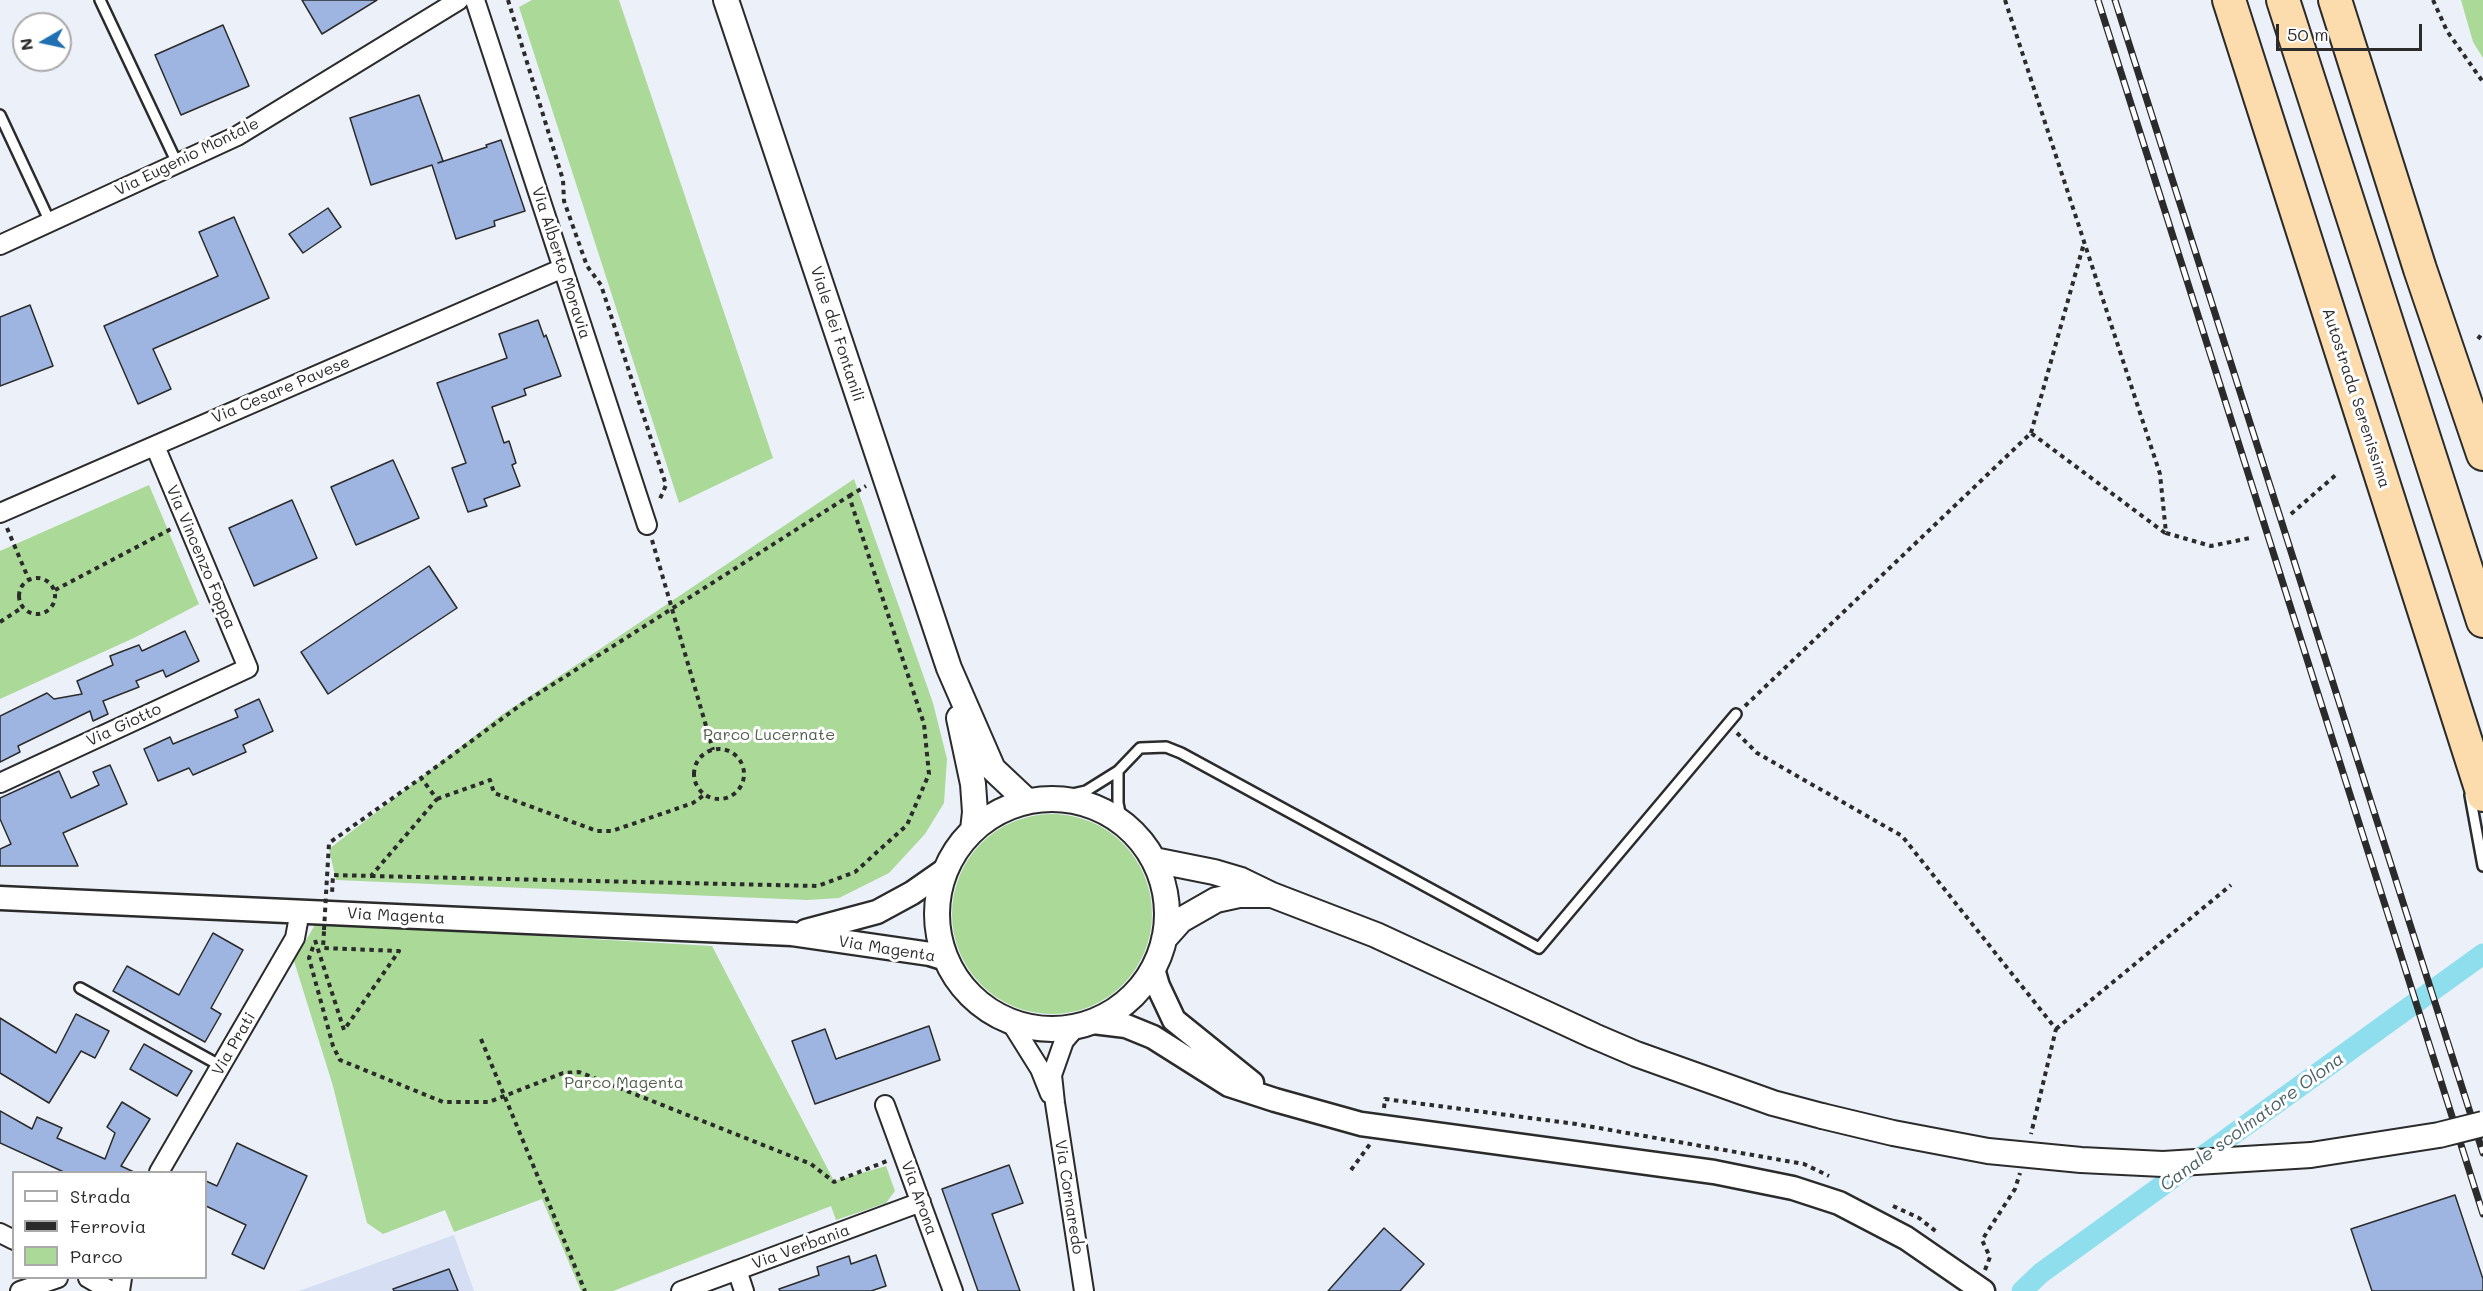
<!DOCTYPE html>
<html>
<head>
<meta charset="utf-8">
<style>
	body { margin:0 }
	#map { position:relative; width:2483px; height:1291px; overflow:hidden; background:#ecf0f9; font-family:Mali,sans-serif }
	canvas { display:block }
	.legend { position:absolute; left:12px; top:1171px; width:195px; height:108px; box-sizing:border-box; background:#fff; border:2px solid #aaa; margin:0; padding:8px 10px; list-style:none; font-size:18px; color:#2b2b2b }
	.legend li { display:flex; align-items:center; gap:12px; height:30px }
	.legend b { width:30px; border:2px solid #aaa }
	.north { position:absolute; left:12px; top:12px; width:60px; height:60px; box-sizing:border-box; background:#fff; border:2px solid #aaa; border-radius:50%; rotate:261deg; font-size:16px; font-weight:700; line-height:24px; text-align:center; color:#2b2b2b }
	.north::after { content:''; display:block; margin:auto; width:21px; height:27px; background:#1f6fb2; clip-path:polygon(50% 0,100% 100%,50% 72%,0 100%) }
	.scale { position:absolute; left:2276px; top:24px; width:146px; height:27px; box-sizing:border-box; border:3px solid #2b2b2b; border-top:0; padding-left:8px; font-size:18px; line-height:21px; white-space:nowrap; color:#2b2b2b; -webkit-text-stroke:4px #fff; paint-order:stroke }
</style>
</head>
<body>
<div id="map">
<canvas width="2483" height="1291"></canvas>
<ul class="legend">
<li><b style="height:8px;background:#fff"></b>Strada</li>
<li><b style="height:8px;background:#2b2b2b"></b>Ferrovia</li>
<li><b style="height:16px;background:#abd998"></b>Parco</li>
</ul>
<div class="north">N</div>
<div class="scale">50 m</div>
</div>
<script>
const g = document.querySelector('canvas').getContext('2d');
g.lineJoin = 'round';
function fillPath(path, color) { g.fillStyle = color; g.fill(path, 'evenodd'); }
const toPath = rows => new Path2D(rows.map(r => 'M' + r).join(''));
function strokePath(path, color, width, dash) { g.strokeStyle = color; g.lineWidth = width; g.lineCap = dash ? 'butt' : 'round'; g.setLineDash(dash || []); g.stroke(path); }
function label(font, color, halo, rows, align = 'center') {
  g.font = font + ' Mali,sans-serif'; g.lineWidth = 6; g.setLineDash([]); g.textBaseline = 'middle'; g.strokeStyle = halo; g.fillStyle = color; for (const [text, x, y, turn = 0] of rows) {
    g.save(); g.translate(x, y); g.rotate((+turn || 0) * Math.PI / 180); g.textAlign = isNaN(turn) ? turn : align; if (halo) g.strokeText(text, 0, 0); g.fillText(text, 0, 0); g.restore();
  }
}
const built = toPath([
	[454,1235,474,1291,299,1291]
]);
const green = toPath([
	[532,0,619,0,773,458,679,503,519,7],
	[2461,0,2483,0,2483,58,2473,42],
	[854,479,933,703,947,759,944,803,925,834,889,873,839,898,807,900,336,880,329,849,500,716],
	[149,485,199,604,136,637,0,699,0,551],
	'952 914a100 100 0 1 1 200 0a100 100 0 1 1-200 0Z',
	[316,923,712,946,834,1181,886,1166,895,1191,886,1203,836,1220,831,1206,613,1291,581,1291,542,1199,454,1232,445,1210,383,1234,367,1223,333,1086,294,961]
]);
const canal = toPath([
	[2022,1291,2041,1273,2483,954]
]);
const building = toPath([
	[302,0,377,0,322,34,302,0],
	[223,25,249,86,181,115,155,55,223,25],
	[419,95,443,161,438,163,487,147,486,145,501,140,525,211,494,221,495,226,456,239,432,165,371,185,350,118,419,95],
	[328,208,341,227,303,253,289,234,328,208],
	[234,217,269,298,153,349,171,389,138,404,104,326,218,276,199,232,234,217],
	[30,305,53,366,0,386,0,317,30,305],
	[538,320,544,337,546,335,561,376,524,389,526,395,492,407,504,443,509,441,516,463,512,465,520,486,484,499,487,506,468,512,452,468,466,463,437,383,507,358,499,334,538,320],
	[393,460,419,518,356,545,331,487,393,460],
	[292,500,317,558,254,586,229,528,292,500],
	[429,566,457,608,328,694,301,652,429,566],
	[185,631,199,661,166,677,163,670,136,681,139,687,103,701,108,714,93,721,90,711,18,746,20,752,0,762,0,716,47,693,54,699,82,694,77,681,113,665,110,656,139,645,142,651,185,631],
	[259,699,273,731,243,745,246,752,193,775,189,768,158,781,144,749,170,737,173,744,238,717,235,710,259,699],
	[110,765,127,804,63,833,78,866,0,866,0,849,11,844,0,819,0,798,59,771,71,798,99,785,93,772,110,765],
	[213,933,243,950,211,1008,221,1014,205,1042,113,991,127,966,179,995,213,933],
	[76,1014,109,1031,95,1058,81,1051,49,1103,0,1073,0,1018,56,1053,76,1014],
	[929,1026,940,1060,815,1104,792,1041,825,1029,836,1059,929,1026],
	[144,1044,192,1071,177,1096,130,1069,144,1044],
	[122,1102,150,1119,121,1166,136,1173,66,1173,0,1143,0,1111,32,1129,37,1117,62,1128,57,1138,105,1159,115,1133,107,1127,122,1102],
	[237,1143,307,1176,264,1269,232,1254,246,1225,206,1206,206,1181,217,1186,237,1143],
	[1009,1165,1023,1203,992,1214,1020,1291,978,1291,942,1189,1009,1165],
	[2455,1195,2483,1279,2483,1291,2372,1291,2351,1229,2455,1195],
	[1384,1228,1424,1264,1400,1291,1328,1291,1384,1228],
	[876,1255,886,1286,871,1291,780,1291,779,1289,819,1275,817,1267,849,1256,851,1264,876,1255],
	[449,1269,458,1291,394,1291,393,1289,449,1269]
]);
const path = toPath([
	[508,0,563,180,564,201,587,266,601,285,666,485,659,501],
	[2005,0,2160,474,2166,533,2211,546,2250,538],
	[2433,0,2447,31,2483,82],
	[2478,339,2483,332],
	[2031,433,2084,243],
	[849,496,866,486],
	[2291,514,2338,473],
	[7,528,29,580],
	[652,540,713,750],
	'19 596a18 18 0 1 1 36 0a18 18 0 1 1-36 0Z',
	[55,590,171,529],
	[0,622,23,607],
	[1745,706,2031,433,2165,533],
	[1737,733,1757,753,1902,836,2056,1029,2031,1134],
	'694 774a25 25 0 1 1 50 0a25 25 0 1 1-50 0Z',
	[437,799,490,780,494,793,597,831,612,831,693,803,704,795],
	[371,876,818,886,855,872,907,825,929,774,924,724,849,496,522,704,421,778],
	[326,894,329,843,421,778,437,799,371,876,333,875,332,894],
	[315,940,344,1030,399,951,323,948,324,931],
	[313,947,309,958,333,1046,340,1060,443,1102,489,1102,563,1073,579,1072,811,1164,834,1182,887,1161],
	[2056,1029,2231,885],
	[481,1039,585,1291],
	[1384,1108,1385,1099,1576,1124,1804,1164,1829,1176],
	[1351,1170,1370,1144],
	[1893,1206,1919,1218,1938,1233],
	[1985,1270,1990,1257,1982,1240,2015,1189,2020,1173]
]);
const service = toPath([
	[100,0,177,163],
	[0,115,50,222],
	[1118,771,1118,803,1122,823],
	[2470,795,2483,866],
	[1055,798,1086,791,1118,771,1140,748,1166,747,1181,753,1539,948,1736,714],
	[80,988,221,1066]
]);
const minor = toPath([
	[475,0,647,525],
	[0,245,237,136,459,0],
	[0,513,563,268],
	[0,783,248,668,155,446],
	[1010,1021,1040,1069,1050,1094],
	[1076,1027,1064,1041,1052,1075,1055,1103,1084,1291],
	[885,1105,953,1291],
	[159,1172,288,950,295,938,300,911],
	[0,1233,14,1240],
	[737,1270,744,1291],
	[88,1278,111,1291],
	[20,1291,58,1278],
	[120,1291,122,1278],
	[681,1291,921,1202]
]);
const tertiary = toPath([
	[0,898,792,934,930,954,946,959],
	[806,931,877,912,912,893,945,870],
	[1153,969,1158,986,1174,1020,1252,1083],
	[1093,1022,1126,1026,1153,1037,1229,1085,1275,1100,1361,1124,1714,1172,1793,1188,1839,1203,1906,1238,1983,1291]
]);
const secondary = toPath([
	[726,0,949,668,993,769,1027,801],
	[959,718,973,784,975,812,973,830],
	'937 914a115 115 0 1 1 230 0a115 115 0 1 1-230 0Z',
	[1154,860,1214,872,1241,880,1272,895,1376,935,1594,1036,1636,1054,1773,1103,1822,1116],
	[1164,939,1181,920,1216,900,1239,895,1267,895]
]);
const motorway = toPath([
	[2229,0,2483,795],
	[2283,0,2483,621],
	[2335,0,2420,269,2483,454]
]);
const rail = toPath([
	[2098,0,2483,1214],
	[2115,0,2483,1153]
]);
const pathBridge = toPath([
	[324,930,326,895]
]);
const secondaryBridge = toPath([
	[1822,1116,1893,1133,1988,1151,2081,1160,2163,1164,2311,1155,2439,1135,2483,1124]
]);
const streetNames = [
	["Via Eugenio Montale",187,157,-26],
	["Via Alberto Moravia",561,263,72],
	["Viale dei Fontanili",837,334,72],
	["Via Cesare Pavese",281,390,-23],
	["Autostrada Serenissima",2356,398,72],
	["Via Vincenzo Foppa",201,557,67],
	["Via Giotto",124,725,-25],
	["Via Magenta",396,916,3],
	["Via Magenta",887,949,9],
	["Via Prati",234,1044,-60],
	["Via Cornaredo",1069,1197,81],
	["Via Arona",919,1198,70],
	["Via Verbania",801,1247,-20]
];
const parkNames = [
	["Parco Lucernate",769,735],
	["Parco Magenta",624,1083]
];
const waterNames = [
	["Canale scolmatore Olona",2252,1122,-36]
];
fillPath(built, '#d5def2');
fillPath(green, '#abd998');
strokePath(canal, '#8fdeed', 21);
fillPath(building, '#9eb5e2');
strokePath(building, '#2b2b2b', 1.5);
strokePath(service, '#2b2b2b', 14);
strokePath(minor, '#2b2b2b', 22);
strokePath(tertiary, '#2b2b2b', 27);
strokePath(secondary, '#2b2b2b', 28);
strokePath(motorway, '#2b2b2b', 36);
strokePath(path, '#2b2b2b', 4, [4.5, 4.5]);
strokePath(service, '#fff', 9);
strokePath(minor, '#fff', 18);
strokePath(tertiary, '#fff', 22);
strokePath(secondary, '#fff', 24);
strokePath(motorway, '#fcdcac', 32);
strokePath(rail, '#2b2b2b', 7);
strokePath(rail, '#fff', 4.5, [14]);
strokePath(secondaryBridge, '#2b2b2b', 28, []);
strokePath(pathBridge, '#2b2b2b', 4, [4.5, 4.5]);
strokePath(secondaryBridge, '#fff', 24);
label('16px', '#2b2b2b', '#fff', streetNames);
label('16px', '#515f4c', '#fff', parkNames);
label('italic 18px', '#496165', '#fff', waterNames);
</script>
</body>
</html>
